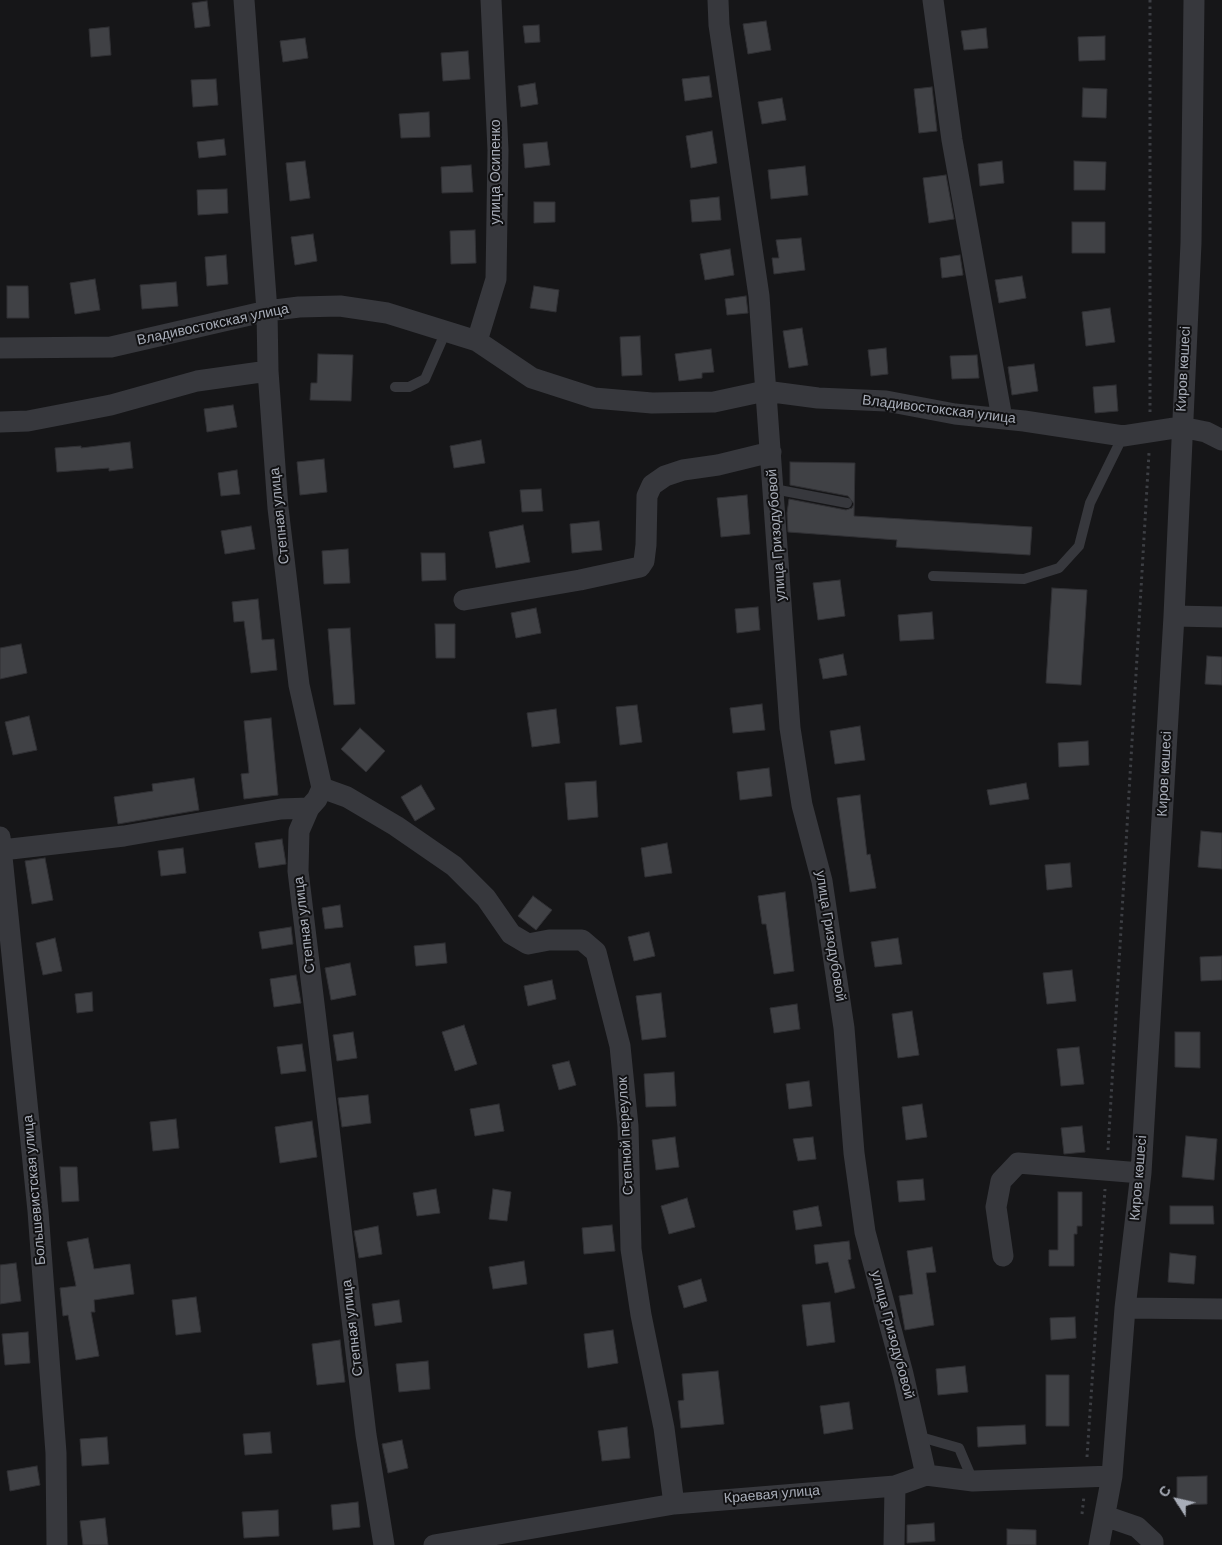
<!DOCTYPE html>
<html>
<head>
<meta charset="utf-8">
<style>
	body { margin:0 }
	#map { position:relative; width:1222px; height:1545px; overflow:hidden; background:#161618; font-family:"DM Sans",sans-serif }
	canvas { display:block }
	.north { position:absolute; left:1152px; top:1475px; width:50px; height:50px; -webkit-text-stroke:4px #111113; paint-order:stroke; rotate:305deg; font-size:14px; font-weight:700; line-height:20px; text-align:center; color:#a8adb8 }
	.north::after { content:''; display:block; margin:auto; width:18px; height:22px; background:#a8adb8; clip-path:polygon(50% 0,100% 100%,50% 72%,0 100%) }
</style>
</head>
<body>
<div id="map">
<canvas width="1222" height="1545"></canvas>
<div class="north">С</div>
</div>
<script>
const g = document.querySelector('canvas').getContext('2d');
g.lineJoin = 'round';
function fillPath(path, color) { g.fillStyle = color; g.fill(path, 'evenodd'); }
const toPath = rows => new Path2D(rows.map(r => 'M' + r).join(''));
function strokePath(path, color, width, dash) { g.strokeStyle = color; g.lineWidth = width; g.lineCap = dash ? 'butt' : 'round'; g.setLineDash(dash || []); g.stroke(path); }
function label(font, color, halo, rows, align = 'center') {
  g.font = font + ' "DM Sans",sans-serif'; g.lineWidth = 4; g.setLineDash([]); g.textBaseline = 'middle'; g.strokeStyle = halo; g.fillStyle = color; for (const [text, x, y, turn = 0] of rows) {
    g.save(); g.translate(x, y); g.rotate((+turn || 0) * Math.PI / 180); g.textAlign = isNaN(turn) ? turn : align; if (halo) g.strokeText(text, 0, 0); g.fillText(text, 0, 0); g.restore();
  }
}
const building = toPath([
	[207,1,210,26,195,28,192,3,207,1],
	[766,21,771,50,748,54,743,24,766,21],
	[539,25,540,42,525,43,523,26,539,25],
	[109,27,111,55,91,57,89,29,109,27],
	[986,28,988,48,964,50,961,31,986,28],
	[1105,36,1105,60,1079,61,1078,37,1105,36],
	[305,38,308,58,283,62,280,41,305,38],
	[468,51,470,79,443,81,441,53,468,51],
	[709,76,712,97,685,101,682,79,709,76],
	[216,79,218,105,193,107,191,80,216,79],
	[535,83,538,104,521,107,518,86,535,83],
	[932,87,937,131,919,133,914,89,932,87],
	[1083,88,1107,89,1106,118,1082,117,1083,88],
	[782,98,786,120,762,124,758,102,782,98],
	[429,112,430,137,401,138,399,114,429,112],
	[712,131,717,163,691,168,686,136,712,131],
	[224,139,226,155,199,158,197,142,224,139],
	[547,142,550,165,525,168,523,144,547,142],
	[305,161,310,198,290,201,286,163,305,161],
	[1002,161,1004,183,980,186,978,164,1002,161],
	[1074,161,1106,162,1105,190,1074,190,1074,161],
	[471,165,473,192,442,193,441,167,471,165],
	[805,166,808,195,771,199,768,170,805,166],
	[946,175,954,219,929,223,923,178,946,175],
	[227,189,228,213,198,215,197,190,227,189],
	[719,197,721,220,692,222,690,200,719,197],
	[534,202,555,202,555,222,534,223,534,202],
	[1072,222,1105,222,1105,253,1072,253,1072,222],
	[475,230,476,263,451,264,450,231,475,230],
	[313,234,317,261,295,265,291,237,313,234],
	[801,238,805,270,774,274,772,258,779,258,776,240,801,238],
	[730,249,734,275,705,280,700,254,730,249],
	[226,255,228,284,207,286,205,257,226,255],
	[960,255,963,275,942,278,940,258,960,255],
	[1022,276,1026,298,999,303,995,280,1022,276],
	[95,279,100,310,75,314,70,283,95,279],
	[176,282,178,306,142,309,140,285,176,282],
	[7,286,28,286,29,318,7,318,7,286],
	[534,286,559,290,556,312,530,308,534,286],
	[746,296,748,313,727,315,725,299,746,296],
	[1110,308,1115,342,1086,346,1082,312,1110,308],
	[802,328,808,365,789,368,783,331,802,328],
	[640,336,642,375,622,376,620,337,640,336],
	[886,348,888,374,871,376,868,350,886,348],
	[711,349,714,372,702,373,702,378,679,381,675,354,711,349],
	[318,354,353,355,351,401,310,400,311,383,317,383,318,354],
	[977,355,979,378,952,379,950,356,977,355],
	[1034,364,1038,391,1012,395,1008,367,1034,364],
	[1116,385,1118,411,1095,413,1093,387,1116,385],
	[233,405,237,427,207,432,204,409,233,405],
	[481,440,485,463,454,468,450,446,481,440],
	[130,442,133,468,109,471,109,468,57,472,55,448,81,446,81,448,130,442],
	[324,459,327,492,300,495,297,462,324,459],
	[790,462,855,463,854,516,1032,527,1030,555,896,547,897,540,788,532,787,513,789,499,846,510,852,508,854,504,848,496,790,485,790,462],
	[237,470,240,494,221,496,218,473,237,470],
	[541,489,543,511,522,512,520,490,541,489],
	[747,495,750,534,721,537,717,498,747,495],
	[599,521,602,550,572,553,570,524,599,521],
	[523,525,530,562,496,568,489,532,523,525],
	[251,526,255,549,225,554,221,531,251,526],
	[348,549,350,583,324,584,322,551,348,549],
	[421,553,445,553,446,580,422,581,421,553],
	[840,580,845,616,818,620,813,583,840,580],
	[1052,588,1087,590,1081,685,1046,683,1052,588],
	[258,599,262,640,274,639,277,670,251,673,244,621,234,622,232,602,258,599],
	[758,607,760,630,737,633,735,609,758,607],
	[536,608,541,633,516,638,511,613,536,608],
	[932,612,934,639,900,641,898,615,932,612],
	[435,624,455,624,455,658,436,658,435,624],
	[350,628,355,704,334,705,328,629,350,628],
	[21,644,27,673,0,679,0,648,21,644],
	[843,654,847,675,823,679,819,659,843,654],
	[1207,656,1222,657,1222,685,1205,684,1207,656],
	[762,704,765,730,733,733,730,708,762,704],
	[637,705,642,742,620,745,616,707,637,705],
	[556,709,560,743,532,747,527,713,556,709],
	[29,716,37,750,13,755,5,722,29,716],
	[271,718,278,795,244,799,241,774,249,773,244,721,271,718],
	[860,726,865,760,835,764,830,731,860,726],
	[360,728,385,751,366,772,341,749,360,728],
	[1088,741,1089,765,1059,767,1058,743,1088,741],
	[769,768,772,796,740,800,737,772,769,768],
	[194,778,199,810,118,824,114,797,153,791,152,784,194,778],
	[596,781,598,817,568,820,565,783,596,781],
	[1026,783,1029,799,990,805,987,790,1026,783],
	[421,785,435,809,415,821,401,797,421,785],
	[860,795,867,855,870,854,876,888,850,892,837,798,860,795],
	[1201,831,1222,833,1222,869,1198,867,1201,831],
	[282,839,286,864,259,868,255,843,282,839],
	[667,843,672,873,645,877,641,848,667,843],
	[183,848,186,873,161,876,158,851,183,848],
	[45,858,53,900,32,904,25,861,45,858],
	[1070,863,1072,887,1047,890,1045,865,1070,863],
	[785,892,794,971,774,974,766,924,762,924,758,896,785,892],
	[533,896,552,910,536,930,518,916,533,896],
	[340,905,343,927,325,929,322,908,340,905],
	[291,927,293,944,262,949,259,932,291,927],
	[649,932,655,956,634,961,628,937,649,932],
	[55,938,62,971,43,975,36,943,55,938],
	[898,938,902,964,875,967,871,942,898,938],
	[445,943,447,963,416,966,414,946,445,943],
	[1222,956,1222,980,1201,981,1200,957,1222,956],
	[350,963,356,995,331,1000,325,968,350,963],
	[1072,970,1076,1001,1047,1004,1043,973,1072,970],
	[296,975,301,1003,274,1007,270,979,296,975],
	[552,980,556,999,528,1006,524,986,552,980],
	[92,992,93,1011,77,1013,75,994,92,992],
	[661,993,666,1037,642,1040,636,996,661,993],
	[797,1004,800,1029,774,1033,770,1008,797,1004],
	[912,1011,919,1055,898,1058,892,1014,912,1011],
	[464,1025,477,1064,455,1071,442,1032,464,1025],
	[353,1032,357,1058,337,1061,333,1035,353,1032],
	[1175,1032,1200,1032,1200,1068,1175,1067,1175,1032],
	[302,1044,306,1071,281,1074,277,1047,302,1044],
	[1079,1047,1084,1084,1061,1086,1057,1049,1079,1047],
	[569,1061,576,1085,559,1090,552,1065,569,1061],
	[674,1072,676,1106,646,1107,644,1074,674,1072],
	[809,1081,812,1106,789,1109,786,1084,809,1081],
	[368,1095,371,1123,342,1127,338,1098,368,1095],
	[499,1104,504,1131,475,1136,470,1109,499,1104],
	[922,1104,927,1137,906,1140,902,1107,922,1104],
	[176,1119,179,1148,153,1151,150,1122,176,1119],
	[312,1121,317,1157,280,1163,275,1127,312,1121],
	[1082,1126,1085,1152,1064,1154,1061,1128,1082,1126],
	[1186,1136,1217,1139,1214,1180,1182,1177,1186,1136],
	[675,1137,679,1167,656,1170,652,1140,675,1137],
	[813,1137,816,1159,798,1161,793,1139,813,1137],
	[60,1167,77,1167,79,1201,62,1202,60,1167],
	[923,1179,925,1200,899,1202,897,1181,923,1179],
	[436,1189,440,1213,417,1216,413,1193,436,1189],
	[493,1189,511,1192,507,1221,489,1219,493,1189],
	[1058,1192,1082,1192,1082,1226,1077,1226,1077,1234,1074,1234,1074,1266,1049,1266,1049,1250,1058,1250,1058,1192],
	[687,1198,695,1227,669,1234,661,1206,687,1198],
	[818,1206,822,1226,796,1230,793,1211,818,1206],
	[1170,1206,1213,1206,1214,1224,1170,1224,1170,1206],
	[612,1225,615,1251,584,1254,582,1228,612,1225],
	[378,1226,382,1254,359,1258,354,1231,378,1226],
	[88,1238,94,1269,130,1264,134,1294,94,1300,95,1312,91,1312,99,1356,76,1360,68,1315,63,1316,60,1288,76,1286,67,1242,88,1238],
	[849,1241,851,1259,848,1260,855,1288,835,1293,828,1262,816,1264,814,1245,849,1241],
	[932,1247,936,1272,926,1273,934,1325,905,1330,899,1296,913,1294,907,1251,932,1247],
	[1170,1253,1196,1256,1194,1284,1168,1282,1170,1253],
	[524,1261,527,1284,493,1289,489,1267,524,1261],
	[16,1263,21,1301,0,1304,0,1265,16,1263],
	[701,1279,707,1301,684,1308,678,1286,701,1279],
	[196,1297,201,1332,176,1335,172,1300,196,1297],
	[399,1300,402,1322,375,1326,372,1304,399,1300],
	[830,1302,835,1342,807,1346,802,1305,830,1302],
	[1075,1317,1076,1338,1051,1340,1050,1318,1075,1317],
	[613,1330,618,1363,588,1368,584,1334,613,1330],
	[28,1332,30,1363,5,1365,2,1334,28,1332],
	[340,1340,345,1382,317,1385,312,1344,340,1340],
	[428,1361,430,1389,399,1392,396,1364,428,1361],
	[965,1366,968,1392,938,1395,936,1369,965,1366],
	[718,1371,724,1424,681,1428,678,1401,684,1400,682,1374,718,1371],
	[1046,1375,1069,1375,1069,1426,1046,1426,1046,1375],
	[849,1402,853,1429,824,1434,820,1406,849,1402],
	[1025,1425,1026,1444,978,1447,977,1427,1025,1425],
	[627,1427,630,1458,602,1461,598,1431,627,1427],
	[270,1432,272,1453,245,1455,243,1434,270,1432],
	[107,1437,109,1464,82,1466,80,1439,107,1437],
	[402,1440,408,1468,388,1473,382,1444,402,1440],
	[37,1466,40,1485,10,1491,7,1471,37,1466],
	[1207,1476,1207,1504,1177,1505,1177,1477,1207,1476],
	[358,1502,360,1527,333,1530,331,1505,358,1502],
	[278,1510,279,1536,244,1538,242,1512,278,1510],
	[105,1518,108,1545,83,1545,80,1521,105,1518],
	[934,1523,935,1541,907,1543,907,1525,934,1523],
	[1007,1529,1036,1530,1036,1545,1007,1545,1007,1529]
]);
const path = toPath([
	[1150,0,1150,412],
	[1108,1150,1149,453],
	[1087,1457,1105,1189],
	[1082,1514,1084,1496]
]);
const lane = toPath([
	[395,387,409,387,425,379,446,331],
	[774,489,847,503],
	[933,576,1024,579,1059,568,1079,546,1090,503,1123,436],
	[917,1436,959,1448,973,1481]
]);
const street = toPath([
	[244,0,267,311,268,371,278,508,299,685,322,788,317,799,309,808,299,831,298,871,366,1435,384,1545],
	[718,0,719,25,759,296,790,728,802,805,822,881,844,1028,854,1153,865,1232,903,1374,926,1475],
	[933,0,952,140,1002,418],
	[477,341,496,279,498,150,491,0],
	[0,348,111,347,267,311,299,307,340,306,387,313,477,341,532,378,594,398,652,403,714,402,765,391,818,398,886,401,955,414,1024,421,1123,436,1181,427,1206,432,1222,440],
	[0,422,28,421,111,405,197,381,268,371],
	[464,600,580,580,640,567,644,561,646,545,647,496,652,485,665,476,683,470,718,465,771,452],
	[1174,616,1222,617],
	[322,788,347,797,396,826,454,866,486,898,511,934,528,944,549,940,582,940,596,952,620,1046,628,1126,631,1249,641,1315,664,1428,674,1504],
	[0,837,38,1211,56,1453,57,1545],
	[2,850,124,836,281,809,309,808],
	[1003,1256,996,1207,1001,1181,1018,1163,1141,1173],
	[1125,1308,1222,1309],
	[1105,1516,1137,1527,1153,1542,1153,1545],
	[434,1545,674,1504,895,1486,926,1475,973,1481,1112,1476],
	[894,1545,895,1486],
	[1099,1545,1112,1476,1125,1308,1141,1173,1174,616,1191,243,1194,0]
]);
const streetNames = [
	["улица Осипенко",496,172,-90],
	["Владивостокская улица",213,325,-12],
	["Киров көшесі",1184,369,-87],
	["Владивостокская улица",939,410,7],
	["Степная улица",280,516,-96],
	["улица Гризодубовой",777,535,-94],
	["Киров көшесі",1165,774,-87],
	["Степная улица",305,925,-97],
	["улица Гризодубовой",830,936,81],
	["Степной переулок",626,1136,-93],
	["Киров көшесі",1139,1178,-85],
	["Большевистская улица",35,1190,-95],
	["Степная улица",353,1328,-97],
	["улица Гризодубовой",892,1335,75],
	["Краевая улица",772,1495,-5]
];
fillPath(building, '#404145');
strokePath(building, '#303034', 1);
strokePath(path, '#3d3f44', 3, [2.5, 4]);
strokePath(lane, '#37383d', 10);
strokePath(street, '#37383d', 21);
label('14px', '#a8adb8', '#111113', streetNames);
</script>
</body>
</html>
